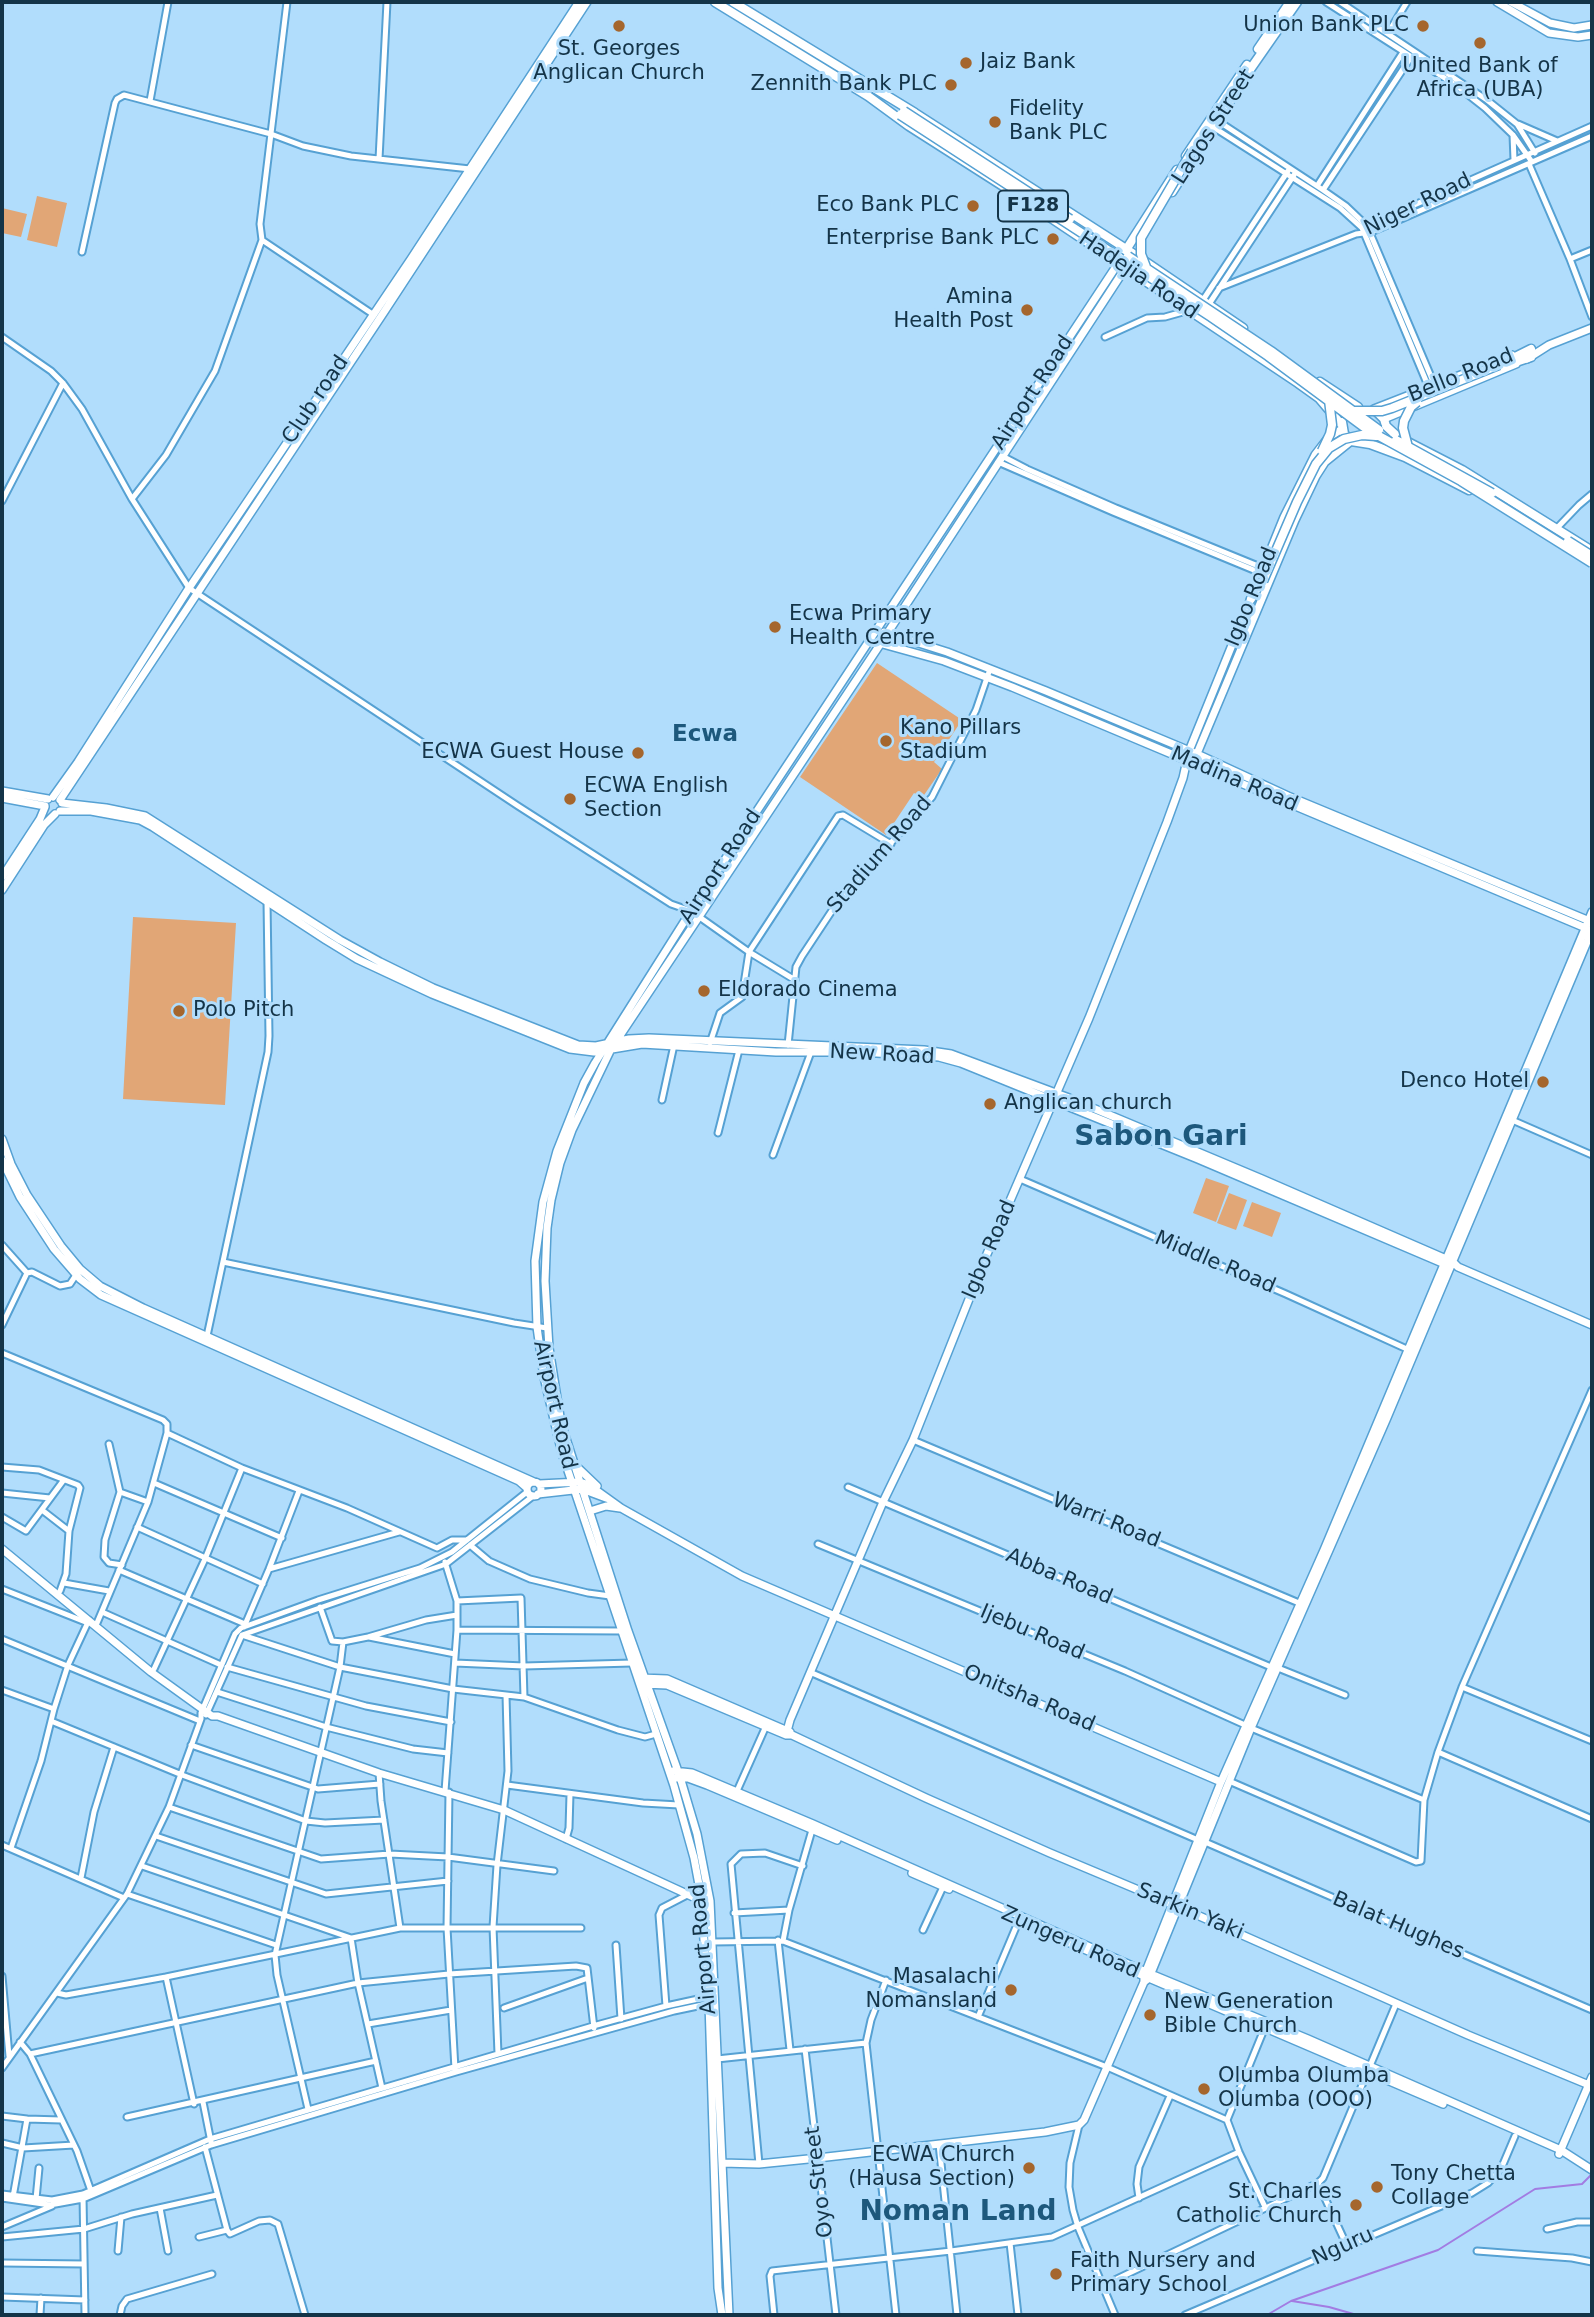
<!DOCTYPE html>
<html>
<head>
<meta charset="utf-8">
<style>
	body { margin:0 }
	#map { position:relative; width:1594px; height:2317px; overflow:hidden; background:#b1ddfc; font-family:"DejaVu Sans",sans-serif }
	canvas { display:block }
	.frame { position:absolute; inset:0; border:4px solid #143448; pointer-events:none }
</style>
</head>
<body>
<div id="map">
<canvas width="1594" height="2317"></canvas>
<div class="frame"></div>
</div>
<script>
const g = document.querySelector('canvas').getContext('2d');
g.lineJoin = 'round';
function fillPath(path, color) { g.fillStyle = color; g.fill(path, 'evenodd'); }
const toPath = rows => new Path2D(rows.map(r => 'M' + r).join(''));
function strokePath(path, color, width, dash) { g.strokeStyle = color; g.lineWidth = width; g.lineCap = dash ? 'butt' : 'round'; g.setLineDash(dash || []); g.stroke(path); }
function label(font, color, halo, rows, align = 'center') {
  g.font = font + ' "DejaVu Sans",sans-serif'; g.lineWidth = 6; g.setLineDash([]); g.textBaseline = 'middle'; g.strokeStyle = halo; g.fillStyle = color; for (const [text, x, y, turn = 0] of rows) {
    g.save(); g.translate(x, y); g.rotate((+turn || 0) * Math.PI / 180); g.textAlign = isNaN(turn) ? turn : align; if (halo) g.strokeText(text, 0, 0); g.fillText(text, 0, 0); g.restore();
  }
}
const green = toPath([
	[37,196,67,203,57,247,27,240],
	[2,208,27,214,21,237,2,233],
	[877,663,962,720,934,762,942,769,922,798,914,793,886,835,800,777],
	[133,917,236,923,225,1105,123,1099],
	[1206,1178,1229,1186,1216,1222,1193,1213],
	[1229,1193,1247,1200,1236,1230,1217,1223],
	[1252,1202,1281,1213,1272,1237,1243,1226]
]);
const stream = toPath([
	[1292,2301,1329,2307,1357,2315],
	[1267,2315,1291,2301,1438,2250,1535,2189,1582,2184,1592,2174]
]);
const street = toPath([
	[1326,2,1457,86,1485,108,1513,135,1532,162],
	[1340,2,1487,100,1517,124,1535,153],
	[1388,33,1407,2],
	[150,101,168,2],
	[1218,121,1323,190,1346,206,1367,226,1435,386],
	[1518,124,1557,141],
	[1213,127,1340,208,1362,228,1429,388],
	[1513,135,1514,160],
	[379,159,387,2],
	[1529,164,1570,259,1592,317],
	[1317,186,1403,52],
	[1323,190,1411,57],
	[1367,226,1592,126],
	[262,240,374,315],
	[82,252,115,103,117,99,124,95,271,134,303,146,351,156,470,169],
	[1570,259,1592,250],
	[1219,288,1356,234,1371,232,1592,136],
	[1203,300,1288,171],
	[1209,304,1294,175],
	[2,337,51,371,63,383,82,409,132,499,189,588,518,806,671,904,691,911,749,952,795,980],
	[1105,337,1147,318,1165,317,1190,310],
	[1002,456,1027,469,1116,508,1263,568],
	[998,462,1113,512,1261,573],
	[132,499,166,455,215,371,262,240,260,224,287,2],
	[2,501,63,383],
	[1557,528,1579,505,1592,494],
	[710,1043,720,1013,742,997,749,952,838,816,843,815,891,844],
	[788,1045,796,967,802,956,837,903,932,797,976,710,990,669],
	[662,1100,674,1045],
	[1512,1120,1592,1155],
	[718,1133,739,1050],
	[773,1155,811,1052],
	[1020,1179,1286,1294,1409,1350],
	[2,1245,27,1273,32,1272,60,1286,70,1284,78,1272],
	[223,1262,514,1323,547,1328],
	[2,1325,27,1273],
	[207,1336,268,1052,269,1036,267,901],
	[2,1353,163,1420,167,1424,167,1433,148,1502,97,1623],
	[167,1433,242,1468,347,1508,437,1548,452,1540,466,1540],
	[913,1440,1299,1603],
	[109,1444,120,1492,105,1540,104,1557,109,1563,122,1565],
	[2,1467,39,1470,78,1485,80,1488,69,1531,66,1574,60,1591],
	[154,1483,282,1538],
	[848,1487,1271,1667],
	[120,1492,148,1502],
	[2,1493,50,1498],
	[42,1510,69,1531],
	[2,1517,26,1531,63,1481],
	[137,1527,263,1584],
	[818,1544,1125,1671,1245,1725],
	[470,1545,489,1561,530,1579,588,1593,610,1596],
	[269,1569,399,1532],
	[119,1570,245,1624],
	[64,1583,109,1591],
	[2,1589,88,1623],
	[457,1601,521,1598,524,1697],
	[320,1607,332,1641,343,1642],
	[102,1612,221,1665],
	[244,1627,269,1569,299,1491],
	[457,1630,622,1631],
	[242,1635,340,1667,453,1689,524,1697,618,1730,645,1737,656,1734],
	[369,1637,455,1654],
	[2,1639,200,1721],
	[455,1663,524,1666,632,1663],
	[227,1667,366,1706,451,1722],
	[1278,1668,1345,1695],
	[154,1669,205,1559,242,1468],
	[812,1673,1198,1840],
	[1462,1687,1592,1741],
	[2,1690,54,1709],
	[217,1692,326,1727,413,1749,448,1753],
	[206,1715,242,1635,446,1564,533,1496],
	[51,1721,182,1775,306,1821,325,1823,384,1820],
	[1251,1728,1424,1800],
	[191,1745,318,1789,380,1784],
	[1438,1752,1592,1819],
	[379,1773,381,1801,400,1928],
	[1229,1781,1416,1862,1421,1861,1424,1800,1438,1752,1462,1687,1592,1390],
	[507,1785,643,1803,679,1805],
	[445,1791,457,1630,457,1601,445,1562],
	[737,1791,766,1726],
	[449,1792,447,1928,455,2069],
	[169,1807,321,1859,390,1854,448,1857,554,1871],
	[156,1836,326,1894,448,1881],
	[566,1839,569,1828,570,1794],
	[1205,1842,1592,2010],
	[2,1845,124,1898],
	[11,1848,41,1761,54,1709,68,1665,89,1620],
	[142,1866,351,1938,358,1983,382,2088],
	[81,1878,94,1812,114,1747],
	[127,1894,276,1945],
	[734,1913,789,1910],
	[923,1930,943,1887],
	[778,1940,790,2050],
	[783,1941,789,1910,812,1830],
	[713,1942,783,1941,1107,2067,1227,2120],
	[616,1945,621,2019],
	[2,1976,9,2056],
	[166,1977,194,2104],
	[886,1980,871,2020,866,2043,896,2315],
	[57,1993,66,1995,166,1977,400,1928,581,1928],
	[666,2006,659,1915,662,1908,689,1894],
	[504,2008,588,1978],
	[978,2017,1019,1920],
	[368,2024,451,2010],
	[1265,2027,1227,2120,1239,2152,1265,2207],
	[20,2042,30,2054,77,2151,91,2191],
	[805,2049,836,2315],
	[30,2054,358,1983,449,1974,576,1966,587,1968,594,2028],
	[498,2054,493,1927,497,1865,508,1771,506,1695],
	[717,2059,866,2043],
	[2,2068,127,1894,169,1807,201,1719,201,1713,235,1634,241,1628,318,1600,420,1568,452,1552,527,1492],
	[203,2102,211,2142],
	[308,2109,277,1975,275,1955,340,1667,343,1642,368,1637,426,1620,457,1615],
	[2,2116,27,2119],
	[127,2117,376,2061],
	[1079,2125,1070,2163,1069,2187,1073,2210,1078,2227,1115,2315],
	[2,2143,23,2148,74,2145],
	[939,2144,957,2315],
	[205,2147,227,2230],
	[759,2164,731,1864,741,1854,765,1853,803,1866],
	[1318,2183,1347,2246],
	[2,2194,52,2200,83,2194,210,2139,593,2026,666,2006,712,1996],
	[83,2196,85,2315],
	[13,2197,27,2119,61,2120],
	[2,2198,50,2205,83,2199,211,2145,456,2072,674,2011,712,2003],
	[1139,2198,1137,2184,1139,2167,1170,2096],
	[36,2199,39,2168],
	[160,2208,168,2251],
	[2,2227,52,2206],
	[1547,2229,1577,2222,1592,2222],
	[2,2237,84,2229,132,2214,217,2195],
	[199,2237,227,2230,230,2234,259,2221,270,2220,278,2224,305,2315],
	[1010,2243,1018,2315],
	[118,2251,121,2217],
	[1477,2251,1572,2258,1592,2262],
	[2,2263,84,2264],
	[1102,2286,1318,2183,1323,2178,1396,2004],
	[2,2297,85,2300],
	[40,2315,41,2298],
	[120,2315,122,2306,127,2299,212,2274],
	[774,2315,770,2276,772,2271,951,2251,1052,2237,1239,2152],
	[1185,2315,1472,2193,1488,2183,1501,2169,1515,2136]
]);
const secondary = toPath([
	[1497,2,1549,33,1578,37,1592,35],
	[1511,2,1550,23,1574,28,1592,25],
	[1527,359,1549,345,1592,328],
	[1374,409,1512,355],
	[1384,419,1516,364],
	[884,632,947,652,1046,691,1197,754,1288,796,1592,922],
	[879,643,944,661,1012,687,1588,929],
	[1196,756,1295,520,1316,476,1325,462,1351,441],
	[2,791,48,799],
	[53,797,78,762,189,588,411,259,579,2],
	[2,798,45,806],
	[60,800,384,312,587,2],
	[62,803,106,808,145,816,340,940,380,962,433,988,578,1045,596,1046,629,1039,649,1038,924,1050,951,1054,1069,1098,1262,1179,1453,1262,1458,1267,1592,1325],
	[60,811,91,811,140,820,153,827,326,940,357,959,432,994,570,1049,594,1052,642,1044,776,1052,861,1052,939,1057,961,1063,1198,1159,1447,1265],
	[2,877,40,819,45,807],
	[2,890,44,825,55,814],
	[2,1139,11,1164,27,1195,61,1246,80,1269,100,1286,143,1308,534,1482],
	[2,1160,20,1197,54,1249,80,1279,101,1295,519,1481,527,1488],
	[575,1465,597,1486],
	'527 1489a7 7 0 1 1 14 0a7 7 0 1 1-14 0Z',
	[539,1484,580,1482,589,1485,621,1508,742,1576,1221,1782],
	[538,1494,582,1489,606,1498],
	[590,1511,606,1506,620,1508],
	[2,1549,151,1672,212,1716,218,1716,379,1773,504,1810,702,1901],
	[641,1678,667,1679,790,1732],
	[644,1684,667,1685,786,1735,792,1735,926,1798,1050,1853,1179,1907,1468,2035,1589,2085],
	[786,1735,790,1720,883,1502,913,1440,987,1254,1089,1018,1167,822,1183,778,1189,751,1284,517,1315,455,1328,438,1342,429],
	[673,1771,692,1773,813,1824,1146,1972,1308,2039,1561,2150,1592,2170],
	[676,1778,688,1778,707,1785,837,1840],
	[912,1873,949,1889],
	[1065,1941,1093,1953],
	[1123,1967,1443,2104],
	[1144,1982,1149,1978,1251,1728,1386,1420,1592,930],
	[1559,2154,1592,2077],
	[722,2163,759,2164,818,2158,1045,2132,1079,2125,1084,2120,1144,1982,1144,1976,1221,1782,1324,1550,1592,912],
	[722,2315,718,2288,709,2003,700,1890,694,1858,674,1786,562,1453,544,1377,537,1327,535,1261,543,1202,557,1151,584,1083,595,1063,691,911,1119,262],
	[729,2315,710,1901,697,1834,680,1777,628,1631,561,1423,549,1348,545,1281,547,1228,551,1200,560,1163,572,1130,611,1049,881,643,1126,267]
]);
const primary = toPath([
	[715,2,868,96,909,126,1014,193],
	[733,2,915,113,1134,254,1243,328],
	[1258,49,1290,2],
	[1186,156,1247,65],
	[1172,192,1249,71,1297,2],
	[1048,216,1298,383,1319,398,1341,424],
	[1124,253,1177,170],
	[1510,364,1531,357],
	[1499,365,1531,349],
	[1320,382,1358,407],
	[1375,410,1384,419,1386,426,1398,437,1462,470,1592,551],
	[1342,422,1344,434,1351,441,1370,444,1405,457,1469,490],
	[1251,599,1261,581]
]);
const primaryBridge = toPath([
	[904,111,1070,219],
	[900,115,1211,317,1268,356,1368,430,1461,481,1592,563],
	[1128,256,1271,351,1379,430],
	[1146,267,1141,254,1141,238,1192,151],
	[1353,411,1382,411,1392,408,1499,365],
	[1396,440,1492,493],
	[1408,447,1403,428,1404,421,1411,407,1417,402],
	[1322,451,1330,434,1332,425,1329,400],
	[1568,541,1592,556],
	[1263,581,1297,502,1316,464,1329,448,1344,439,1362,435,1376,436]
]);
const markers = [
	[619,26,7,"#a5662d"],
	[1423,26,7,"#a5662d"],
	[1480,43,7,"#a5662d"],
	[966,63,7,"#a5662d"],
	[951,85,7,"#a5662d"],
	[995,122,7,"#a5662d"],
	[973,206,7,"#a5662d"],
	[1053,239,7,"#a5662d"],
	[1027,310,7,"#a5662d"],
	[775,627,7,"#a5662d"],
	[886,741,7,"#a5662d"],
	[638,753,7,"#a5662d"],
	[570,799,7,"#a5662d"],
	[704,991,7,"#a5662d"],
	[179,1011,7,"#a5662d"],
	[1543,1082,7,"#a5662d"],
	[990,1104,7,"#a5662d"],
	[1011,1990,7,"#a5662d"],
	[1150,2015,7,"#a5662d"],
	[1204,2089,7,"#a5662d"],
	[1029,2168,7,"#a5662d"],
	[1377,2187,7,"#a5662d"],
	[1356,2205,7,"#a5662d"],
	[1056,2274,7,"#a5662d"]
];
const shields = [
	[1033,206,70]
];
const shieldNames = [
	["F128",1033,206]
];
const poiNames = [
	["Union Bank PLC",1409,26,"right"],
	["St. Georges",619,50,"center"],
	["Anglican Church",619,74,"center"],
	["Jaiz Bank",980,63],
	["United Bank of",1480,67,"center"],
	["Africa (UBA)",1480,91,"center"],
	["Zennith Bank PLC",937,85,"right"],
	["Fidelity",1009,110],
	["Bank PLC",1009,134],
	["Eco Bank PLC",959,206,"right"],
	["Enterprise Bank PLC",1039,239,"right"],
	["Amina",1013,298,"right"],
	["Health Post",1013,322,"right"],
	["Ecwa Primary",789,615],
	["Health Centre",789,639],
	["Kano Pillars",900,729],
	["Stadium",900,753],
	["ECWA Guest House",624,753,"right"],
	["ECWA English",584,787],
	["Section",584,811],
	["Eldorado Cinema",718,991],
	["Polo Pitch",193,1011],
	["Denco Hotel",1529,1082,"right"],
	["Anglican church",1004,1104],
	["Masalachi",997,1978,"right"],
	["Nomansland",997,2002,"right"],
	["New Generation",1164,2003],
	["Bible Church",1164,2027],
	["Olumba Olumba",1218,2077],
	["Olumba (OOO)",1218,2101],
	["ECWA Church",1015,2156,"right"],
	["(Hausa Section)",1015,2180,"right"],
	["Tony Chetta",1391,2175],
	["Collage",1391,2199],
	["St. Charles",1342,2193,"right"],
	["Catholic Church",1342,2217,"right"],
	["Faith Nursery and",1070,2262],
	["Primary School",1070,2286]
];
const streetNames = [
	["Lagos Street",1214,127,-57],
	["Niger Road",1418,205,-26],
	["Hadejia Road",1138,276,34],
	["Bello Road",1461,376,-22],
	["Airport Road",1033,393,-57],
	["Club road",316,400,-56],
	["Igbo Road",1252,597,-68],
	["Madina Road",1234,780,23],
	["Stadium Road",880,855,-49],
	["Airport Road",721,867,-57],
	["New Road",882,1055,3],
	["Igbo Road",990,1250,-67],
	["Middle Road",1215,1263,23],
	["Airport Road",554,1405,77],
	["Warri Road",1106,1521,22],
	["Abba Road",1059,1577,23],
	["Ijebu Road",1032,1633,23],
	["Onitsha Road",1029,1699,23],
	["Sarkin Yaki",1190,1912,23],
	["Balat Hughes",1398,1926,23],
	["Zungeru Road",1070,1943,24],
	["Airport Road",704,1949,-95],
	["Oyo Street",820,2182,-97],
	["Nguru",1343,2247,-24]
];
const neighbourhoodNames = [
	["Ecwa",705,735]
];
const districtNames = [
	["Sabon Gari",1161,1138],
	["Noman Land",958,2213]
];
fillPath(green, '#e1a676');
strokePath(stream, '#a27ce2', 2);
strokePath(street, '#56a1d3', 9);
strokePath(secondary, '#56a1d3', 10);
strokePath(primary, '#56a1d3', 11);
strokePath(street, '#fff', 5);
strokePath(secondary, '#fff', 7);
strokePath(primary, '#fff', 8);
strokePath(primaryBridge, '#56a1d3', 11, []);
strokePath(primaryBridge, '#fff', 8);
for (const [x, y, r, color] of markers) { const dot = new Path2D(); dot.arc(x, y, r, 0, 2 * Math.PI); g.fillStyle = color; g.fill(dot); strokePath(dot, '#b1ddfc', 2.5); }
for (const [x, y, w] of shields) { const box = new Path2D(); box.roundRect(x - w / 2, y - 15.5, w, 31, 5); g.fillStyle = '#b1ddfc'; g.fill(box); strokePath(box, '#143448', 2); }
label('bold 19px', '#143448', null, shieldNames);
label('21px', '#143448', '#b1ddfc', poiNames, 'left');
label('21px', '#143448', '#b1ddfc', streetNames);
label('bold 23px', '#1d587c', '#b1ddfc', neighbourhoodNames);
label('bold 28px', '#1d587c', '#b1ddfc', districtNames);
</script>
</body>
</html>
